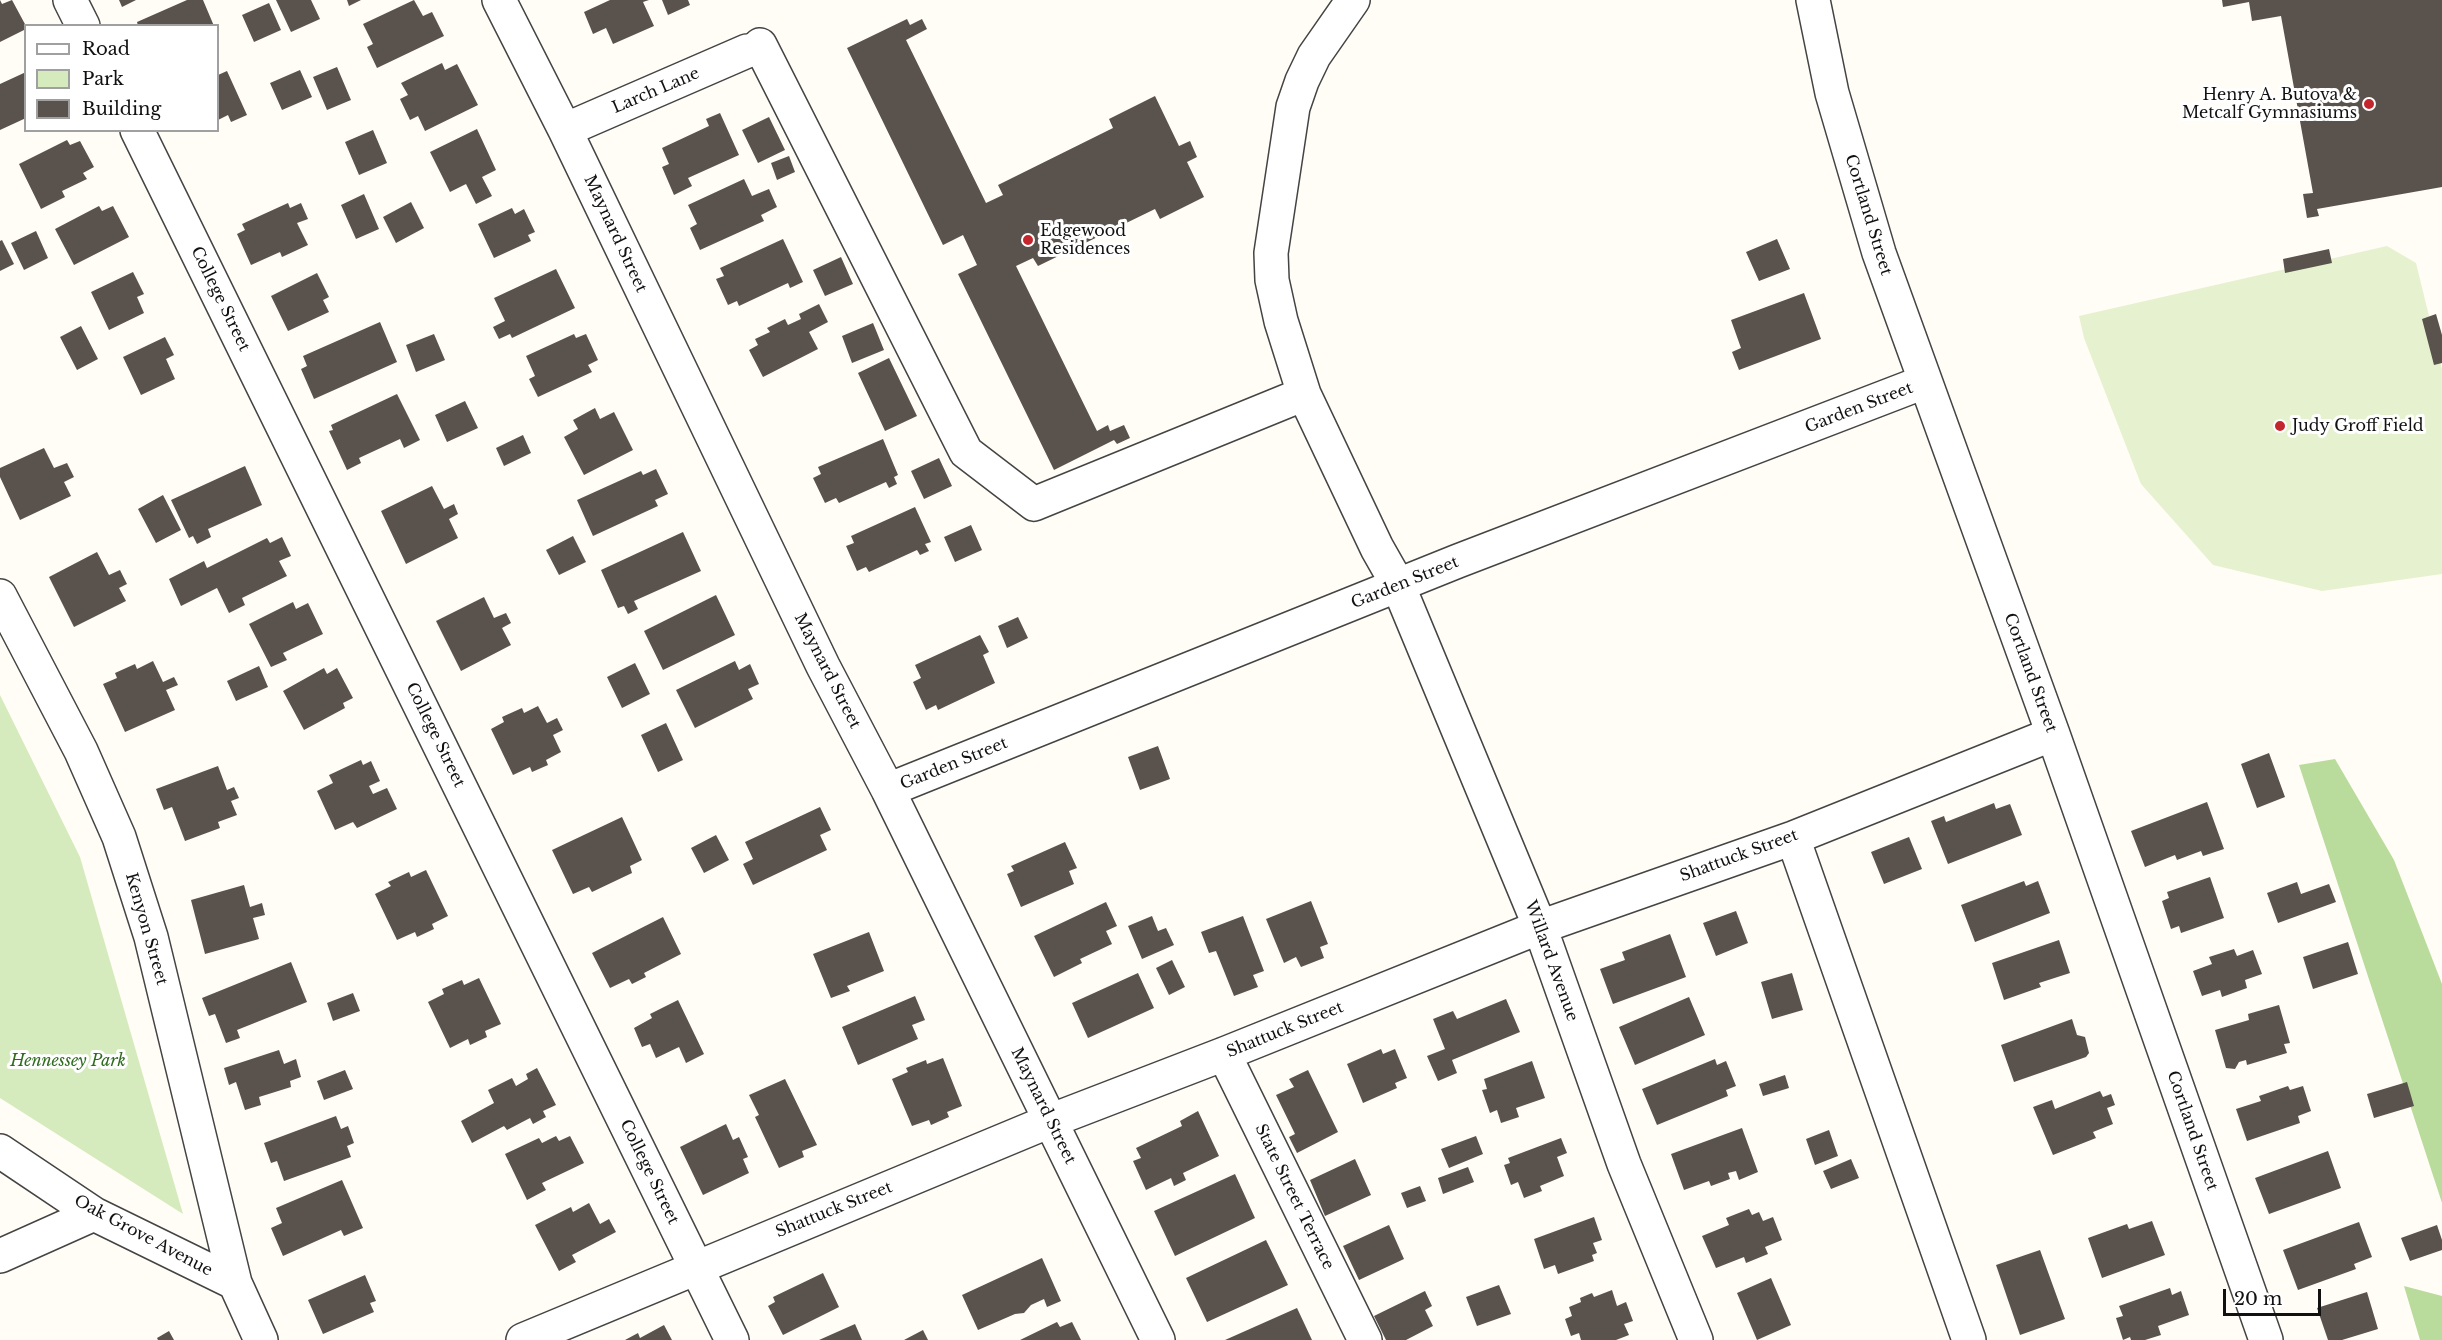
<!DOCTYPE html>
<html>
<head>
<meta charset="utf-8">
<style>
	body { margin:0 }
	#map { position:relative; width:2442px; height:1340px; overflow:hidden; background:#fffdf5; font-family:"Libre Baskerville",serif }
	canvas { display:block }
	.legend { position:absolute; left:24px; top:24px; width:195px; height:108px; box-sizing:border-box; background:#fff; border:2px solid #a0a0a0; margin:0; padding:8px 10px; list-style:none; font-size:18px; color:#111 }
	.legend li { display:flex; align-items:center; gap:12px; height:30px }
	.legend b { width:30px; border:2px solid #a0a0a0 }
	.scale { position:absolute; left:2223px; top:1289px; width:98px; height:27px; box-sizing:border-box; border:3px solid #111; border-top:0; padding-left:8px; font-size:18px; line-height:21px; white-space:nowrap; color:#111; -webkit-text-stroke:4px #fff; paint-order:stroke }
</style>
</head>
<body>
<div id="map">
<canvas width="2442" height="1340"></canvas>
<ul class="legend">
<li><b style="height:8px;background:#fff"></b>Road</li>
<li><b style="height:16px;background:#d5ebbd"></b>Park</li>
<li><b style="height:16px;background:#5a524d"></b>Building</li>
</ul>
<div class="scale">20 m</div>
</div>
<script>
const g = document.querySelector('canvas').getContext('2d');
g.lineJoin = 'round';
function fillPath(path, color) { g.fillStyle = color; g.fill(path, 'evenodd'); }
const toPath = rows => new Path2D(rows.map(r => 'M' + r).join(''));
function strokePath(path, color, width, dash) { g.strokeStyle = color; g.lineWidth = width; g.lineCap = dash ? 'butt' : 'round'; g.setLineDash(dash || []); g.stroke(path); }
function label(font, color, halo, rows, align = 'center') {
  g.font = font + ' "Libre Baskerville",serif'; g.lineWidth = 6; g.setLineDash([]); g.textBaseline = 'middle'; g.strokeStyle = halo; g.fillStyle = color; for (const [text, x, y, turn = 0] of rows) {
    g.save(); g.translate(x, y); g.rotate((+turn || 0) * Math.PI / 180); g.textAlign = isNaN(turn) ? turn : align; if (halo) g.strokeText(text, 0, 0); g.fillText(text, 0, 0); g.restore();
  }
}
const green = toPath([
	[0,695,80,857,183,1214,0,1098]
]);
const forest = toPath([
	[2335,759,2394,860,2442,984,2442,1203,2299,765],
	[2404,1286,2442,1296,2442,1340,2420,1340]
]);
const pitch = toPath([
	[2387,246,2416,263,2442,369,2442,574,2322,591,2213,565,2141,484,2084,338,2079,316]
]);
const building = toPath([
	[0,0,2,4,12,0,26,26,26,29,0,42],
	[119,0,136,0,122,7],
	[187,0,203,0,214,26,138,26,137,22],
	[276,0,311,0,320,19,291,32],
	[347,0,361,0,349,6],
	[414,0,423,16,432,12,444,36,377,68,367,47,373,44,363,24],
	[610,0,649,0,643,2,654,26,613,44,606,28,593,34,584,12],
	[662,0,688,0,690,5,668,15],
	[2222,0,2442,0,2442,187,2317,209,2319,216,2307,218,2303,194,2313,193,2281,16,2252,21,2249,2,2223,7],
	[269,3,281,30,254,42,242,15],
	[907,19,910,25,922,19,927,29,906,40,986,203,1003,195,998,185,1113,128,1109,119,1155,96,1179,146,1190,141,1197,157,1187,162,1204,197,1160,219,1155,209,1038,266,1033,258,1016,266,1097,431,1108,425,1110,431,1124,425,1130,438,1117,444,1114,440,1054,470,958,274,977,265,963,235,943,245,847,48],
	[442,63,445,70,457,64,478,105,425,131,418,116,410,120,400,99,408,95,401,83],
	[337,67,351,100,327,110,313,77],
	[300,70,312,97,282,110,270,83],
	[227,71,247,115,231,122,228,115,218,120,218,75],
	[26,72,26,118,0,130,0,84],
	[720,113,739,155,688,178,692,186,674,195,662,167,669,164,662,148,709,126,706,119],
	[769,117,785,150,758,163,742,130],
	[477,129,496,170,482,177,492,196,476,204,466,184,450,192,430,152],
	[373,130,387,163,359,175,345,142],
	[67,140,70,145,80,141,94,167,83,173,87,179,62,191,65,197,41,209,19,164],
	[789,156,795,172,777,180,771,163],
	[744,179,752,196,769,189,777,207,761,215,764,221,700,250,690,228,697,224,688,205],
	[364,194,379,229,356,239,341,205],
	[411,202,424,228,396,243,383,217],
	[288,203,290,208,301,203,308,219,297,223,308,245,282,257,280,252,251,265,237,234,245,230,242,224],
	[99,206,102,211,113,206,129,237,74,265,55,229],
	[512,208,515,214,524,209,535,232,528,235,531,241,494,258,478,224],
	[36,231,48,258,24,270,11,243],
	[783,239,803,282,790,288,788,283,739,306,737,301,728,305,716,279,724,276,720,268],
	[1777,239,1790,269,1759,281,1746,252],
	[2,240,14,264,0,271,0,241],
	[2329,249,2332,263,2285,273,2283,259],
	[841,257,853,284,825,296,813,270],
	[556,269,575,308,512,338,510,334,499,339,493,327,505,321,494,298],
	[133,272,144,294,137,297,144,313,109,330,91,292],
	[317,273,329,297,323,300,329,312,288,331,271,296],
	[1804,293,1821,339,1739,370,1732,352,1741,348,1731,320],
	[819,304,828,322,809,332,818,349,763,377,749,350,758,345,755,339,770,332,767,328,785,319,788,325,801,319,799,314],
	[2436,314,2442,335,2442,363,2434,365,2422,319],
	[380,322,397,362,314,399,301,369,307,366,303,356],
	[873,323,884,350,852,363,842,336],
	[81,326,98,359,77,370,60,337],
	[434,334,445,360,416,372,406,345],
	[574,334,576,338,586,334,598,360,588,365,592,372,538,397,529,379,535,376,526,356],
	[165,337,174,355,166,359,175,379,141,395,123,357],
	[889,358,917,416,885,431,858,373],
	[397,394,420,440,404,448,400,439,359,458,361,463,347,470,329,431,333,430,331,425],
	[465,401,478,428,447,442,435,415],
	[595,408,600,419,614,412,633,450,584,475,564,437,578,429,573,420],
	[523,435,531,453,504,466,496,448],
	[883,439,898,475,894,477,897,484,889,488,886,482,839,503,836,498,825,503,813,478,821,474,818,467],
	[44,448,54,468,67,463,74,477,64,482,71,496,20,520,0,477,0,468],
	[939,458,952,486,924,499,911,471],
	[245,466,262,505,208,529,211,537,197,544,193,536,189,538,171,500],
	[656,469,668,494,655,500,658,506,593,536,577,500,641,471,643,475],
	[432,486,444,509,454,504,458,514,449,519,458,538,406,564,381,511],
	[163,495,181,530,156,543,138,509],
	[915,507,931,542,925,544,929,551,920,555,917,550,869,572,866,567,857,571,846,546,854,543,851,536],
	[971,525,982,550,955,562,944,537],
	[683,532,701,571,634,601,638,609,628,614,624,606,618,608,601,570],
	[573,536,586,562,559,575,546,550],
	[282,537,291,556,279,561,287,576,242,598,245,605,229,613,217,588,181,606,169,579,204,561,207,568,267,538,270,543],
	[97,552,109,575,120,570,127,584,119,588,126,601,74,627,49,577],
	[716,595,735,635,663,670,644,631],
	[484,597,494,618,506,613,511,623,502,628,511,645,461,671,436,621],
	[293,602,296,609,308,603,323,634,283,653,287,660,271,667,249,624],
	[1018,617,1028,638,1007,648,998,626],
	[980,635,989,652,983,655,995,683,938,710,936,705,926,710,913,682,921,678,915,665],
	[153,661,163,682,174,677,178,685,166,690,175,710,125,732,103,684,117,678,115,673,135,664,137,669],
	[735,661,739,670,750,664,759,684,748,689,753,699,695,728,676,690],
	[635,663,650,694,622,708,607,677],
	[259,666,268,687,236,701,227,681],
	[324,668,327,674,337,668,353,698,343,703,345,708,304,730,283,691],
	[538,706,547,723,557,718,563,730,553,735,561,752,546,760,548,765,532,772,530,767,513,775,491,729,504,722,502,717,522,708,524,713],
	[666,723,683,760,658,772,641,735],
	[1158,746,1170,779,1140,790,1128,757],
	[2269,753,2285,797,2257,808,2241,764],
	[361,760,363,765,371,761,380,781,369,786,373,794,387,788,397,809,357,828,353,822,335,830,317,791,333,783,329,775],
	[218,766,227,790,234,787,239,798,231,801,237,815,218,822,220,828,185,841,172,807,164,810,156,789],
	[2207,802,2224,849,2203,856,2201,851,2177,860,2175,855,2145,867,2131,831],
	[1994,803,1996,809,2010,804,2022,835,1948,864,1931,821,1944,816,1946,822],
	[820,807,831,830,820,835,827,850,753,885,743,864,753,859,745,842],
	[622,817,642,860,630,866,632,873,592,892,589,887,573,894,552,850],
	[716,835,729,860,704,873,691,848],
	[1909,837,1922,869,1884,884,1871,852],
	[1065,842,1077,868,1069,871,1074,884,1021,907,1007,874,1014,871,1011,866],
	[426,870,448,916,432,924,434,929,417,937,415,932,397,940,375,894,391,886,388,882,409,872,411,877],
	[2210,877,2224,918,2181,933,2179,926,2171,929,2162,901,2169,898,2167,892],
	[2024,881,2026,886,2038,881,2050,913,1975,942,1961,905],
	[2297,882,2301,894,2329,884,2336,902,2278,923,2267,893],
	[244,885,250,907,262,903,265,915,253,918,259,939,205,954,191,900],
	[1311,901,1328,944,1320,947,1324,958,1301,967,1296,957,1284,963,1266,919],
	[1106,902,1117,926,1106,931,1112,944,1080,959,1082,963,1054,977,1034,936],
	[1736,911,1748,943,1716,956,1703,923],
	[1152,916,1158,931,1166,928,1174,945,1142,959,1128,926],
	[1243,916,1264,971,1253,975,1258,987,1234,996,1216,951,1209,953,1201,932],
	[663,917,681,954,644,973,646,977,632,984,629,979,610,988,592,953],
	[869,932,884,971,847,986,850,991,831,998,813,954],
	[1670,934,1686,977,1613,1004,1600,969,1625,960,1622,952],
	[2059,940,2070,973,2039,983,2041,987,2004,1000,1992,963],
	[2348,942,2358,974,2313,989,2303,957],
	[2234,949,2237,956,2253,950,2262,974,2245,980,2247,988,2222,997,2220,990,2202,996,2193,971,2212,964,2209,957],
	[1172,960,1185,987,1169,995,1156,968],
	[291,962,307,1002,237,1030,240,1038,226,1043,215,1014,209,1016,202,998],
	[1138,973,1154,1008,1088,1038,1072,1003],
	[1792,973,1803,1010,1772,1019,1761,982],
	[479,978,501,1024,485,1031,487,1037,470,1045,468,1039,450,1048,428,1002,444,994,442,989,462,980,464,985],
	[353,993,360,1011,333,1021,327,1003],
	[915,996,925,1020,912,1025,918,1039,858,1065,842,1027],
	[1689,997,1705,1035,1635,1065,1619,1027],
	[1506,999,1520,1032,1452,1060,1457,1073,1438,1081,1427,1056,1445,1049,1433,1019,1453,1011,1457,1019],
	[678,1000,704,1054,686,1063,679,1047,656,1058,650,1044,642,1047,634,1028,652,1018,650,1014],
	[2279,1005,2290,1043,2284,1044,2287,1053,2247,1065,2246,1060,2239,1062,2235,1069,2226,1068,2215,1030,2249,1020,2248,1014],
	[2072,1019,2077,1035,2085,1037,2089,1053,2086,1057,2014,1082,2001,1045],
	[1381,1049,1383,1054,1395,1049,1407,1078,1395,1083,1397,1088,1363,1103,1347,1064],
	[279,1050,284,1064,296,1059,301,1077,290,1081,291,1087,259,1097,261,1105,245,1110,236,1082,229,1085,224,1068],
	[943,1058,962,1106,947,1112,949,1117,931,1125,929,1120,912,1126,892,1079,908,1072,906,1068,926,1060,927,1064],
	[1715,1059,1717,1065,1726,1061,1736,1086,1726,1090,1728,1096,1657,1125,1642,1089],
	[1532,1061,1545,1098,1516,1108,1519,1117,1501,1123,1497,1110,1490,1113,1482,1090,1487,1089,1484,1079],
	[537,1068,556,1105,543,1111,546,1117,533,1124,530,1118,507,1130,504,1126,472,1143,461,1121,494,1103,488,1090,512,1078,516,1086,528,1079,526,1074],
	[345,1070,353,1089,324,1100,317,1081],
	[1308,1070,1338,1132,1297,1153,1289,1137,1295,1134,1276,1095,1294,1087,1289,1079],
	[1785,1075,1789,1088,1763,1096,1759,1084],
	[785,1079,817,1145,802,1151,804,1157,779,1168,755,1117,759,1115,749,1095],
	[2407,1082,2414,1106,2374,1118,2367,1094],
	[2288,1086,2290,1090,2303,1086,2311,1111,2298,1116,2300,1123,2247,1141,2236,1109,2261,1101,2259,1096],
	[2100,1091,2103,1097,2111,1094,2115,1105,2107,1108,2113,1124,2093,1132,2096,1138,2053,1155,2033,1107,2052,1100,2055,1109],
	[1198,1111,1219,1156,1183,1173,1186,1180,1174,1186,1171,1178,1146,1190,1133,1161,1141,1158,1136,1148,1182,1126,1180,1121],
	[336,1116,341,1129,348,1126,354,1143,347,1146,351,1157,284,1181,277,1161,271,1163,264,1143],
	[726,1124,733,1140,739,1137,748,1157,743,1159,749,1173,703,1195,680,1147],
	[1742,1128,1758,1172,1739,1180,1736,1171,1728,1173,1730,1179,1711,1186,1709,1181,1684,1190,1671,1154],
	[1829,1130,1838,1156,1815,1165,1806,1139],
	[556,1136,559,1141,570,1136,584,1163,542,1183,546,1190,527,1200,505,1154,539,1138,542,1143],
	[1476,1136,1483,1154,1449,1168,1441,1149],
	[1561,1138,1567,1153,1557,1157,1564,1176,1540,1186,1542,1191,1524,1198,1518,1182,1511,1185,1504,1165,1510,1163,1508,1158],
	[2328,1151,2341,1188,2269,1214,2255,1178],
	[1355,1159,1371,1195,1325,1216,1310,1180],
	[1851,1159,1859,1178,1831,1189,1823,1171],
	[1468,1167,1474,1182,1443,1194,1438,1178],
	[1235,1174,1255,1218,1175,1256,1154,1211],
	[342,1180,363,1228,344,1236,341,1230,283,1256,271,1228,282,1223,276,1208],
	[1420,1186,1426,1201,1407,1208,1401,1193],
	[589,1203,600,1224,609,1219,616,1232,572,1255,576,1262,559,1271,535,1225,571,1207,573,1212],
	[1749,1209,1752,1215,1759,1212,1763,1221,1773,1217,1782,1240,1765,1247,1768,1254,1746,1263,1744,1257,1716,1268,1702,1236,1729,1225,1726,1218],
	[1594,1217,1602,1240,1593,1243,1597,1253,1592,1255,1594,1261,1558,1274,1555,1265,1544,1269,1534,1239],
	[2152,1221,2165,1255,2102,1278,2088,1238,2127,1224,2129,1229],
	[2359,1222,2372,1257,2354,1264,2356,1269,2298,1290,2283,1250],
	[1389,1225,1404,1259,1359,1280,1343,1246],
	[2437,1225,2442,1240,2442,1250,2410,1261,2401,1238],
	[1266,1240,1288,1285,1207,1322,1186,1278],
	[2040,1250,2065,1319,2020,1335,1996,1265],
	[1042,1258,1061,1301,1047,1307,1044,1299,1031,1305,1024,1313,1015,1314,978,1330,962,1295],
	[823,1273,839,1307,783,1335,768,1306,775,1302,773,1297],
	[365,1275,376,1301,370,1303,374,1312,323,1334,308,1300],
	[1771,1278,1791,1325,1757,1340,1737,1293],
	[1499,1285,1511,1314,1477,1326,1466,1297],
	[2170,1288,2172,1295,2181,1291,2189,1315,2158,1326,2161,1335,2145,1340,2131,1340,2130,1337,2123,1340,2116,1318,2123,1316,2119,1306],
	[1612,1290,1617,1306,1626,1302,1633,1321,1624,1324,1629,1335,1616,1340,1581,1340,1579,1333,1571,1336,1565,1319,1572,1316,1569,1307,1581,1302,1580,1298,1592,1293,1594,1297],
	[1425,1291,1432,1306,1425,1310,1433,1326,1406,1340,1386,1340,1374,1316],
	[2367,1292,2378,1329,2342,1340,2328,1340,2317,1308],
	[1297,1308,1312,1340,1225,1340],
	[1057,1322,1060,1327,1072,1322,1081,1340,1020,1340],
	[855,1324,862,1340,819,1340],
	[664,1325,672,1340,625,1340,638,1333,640,1338],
	[923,1330,928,1340,904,1340],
	[169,1331,174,1340,158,1340,157,1338]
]);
const minor = toPath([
	[70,0,83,26],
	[499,0,565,130,823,666,888,790,1158,1340],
	[1813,0,1832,93,1879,253,2053,734,2266,1340],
	[760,45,966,452,1034,504,1304,394,1281,321,1272,280,1271,253,1293,107,1302,81,1314,56,1353,0],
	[137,130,732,1340],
	[565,130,747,51],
	[1304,394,1377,548,1398,585,1540,927,1624,1164,1696,1340],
	[0,596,81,751,119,837,151,937,235,1283],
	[888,790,1458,561,1924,382],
	[1793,838,1969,1340],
	[1224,1054,1365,1340],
	[0,1151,94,1214,235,1283,261,1340],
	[0,1256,94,1214],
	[523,1340,1050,1121,1224,1054,1540,927,1793,838,2053,734]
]);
const markers = [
	[2369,104,6,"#c4262e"],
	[1028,240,6,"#c4262e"],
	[2280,426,6,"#c4262e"]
];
const streetNames = [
	["Larch Lane",656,91,-23],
	["Cortland Street",1868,215,73],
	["Maynard Street",615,234,65],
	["College Street",220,299,64],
	["Garden Street",1859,408,-21],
	["Garden Street",1405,583,-22],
	["Maynard Street",827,671,63],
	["Cortland Street",2030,673,70],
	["College Street",435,735,64],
	["Garden Street",954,764,-22],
	["Shattuck Street",1739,856,-20],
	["Kenyon Street",146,929,74],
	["Willard Avenue",1551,961,70],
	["Shattuck Street",1285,1030,-22],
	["Maynard Street",1043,1106,64],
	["Cortland Street",2192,1131,71],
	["College Street",649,1172,64],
	["State Street Terrace",1294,1197,64],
	["Shattuck Street",834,1210,-22],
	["Oak Grove Avenue",143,1236,28]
];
const poiNames = [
	["Henry A. Butova &",2357,95,"right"],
	["Metcalf Gymnasiums",2357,113,"right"],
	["Edgewood",1040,231],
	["Residences",1040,249],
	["Judy Groff Field",2292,426]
];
const parkNames = [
	["Hennessey Park",68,1061]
];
fillPath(green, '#d5ebbd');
fillPath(forest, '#b9dc9c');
fillPath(pitch, '#e6f2cf');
fillPath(building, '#5a524d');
strokePath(minor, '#444', 36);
strokePath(minor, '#fff', 33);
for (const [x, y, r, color] of markers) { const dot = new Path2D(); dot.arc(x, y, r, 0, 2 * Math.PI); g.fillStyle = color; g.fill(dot); strokePath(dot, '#fff', 2); }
label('16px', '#111', '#fff', streetNames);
label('16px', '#111', '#fff', poiNames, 'left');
label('italic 16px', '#2f6b1f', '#fff', parkNames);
</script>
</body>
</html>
